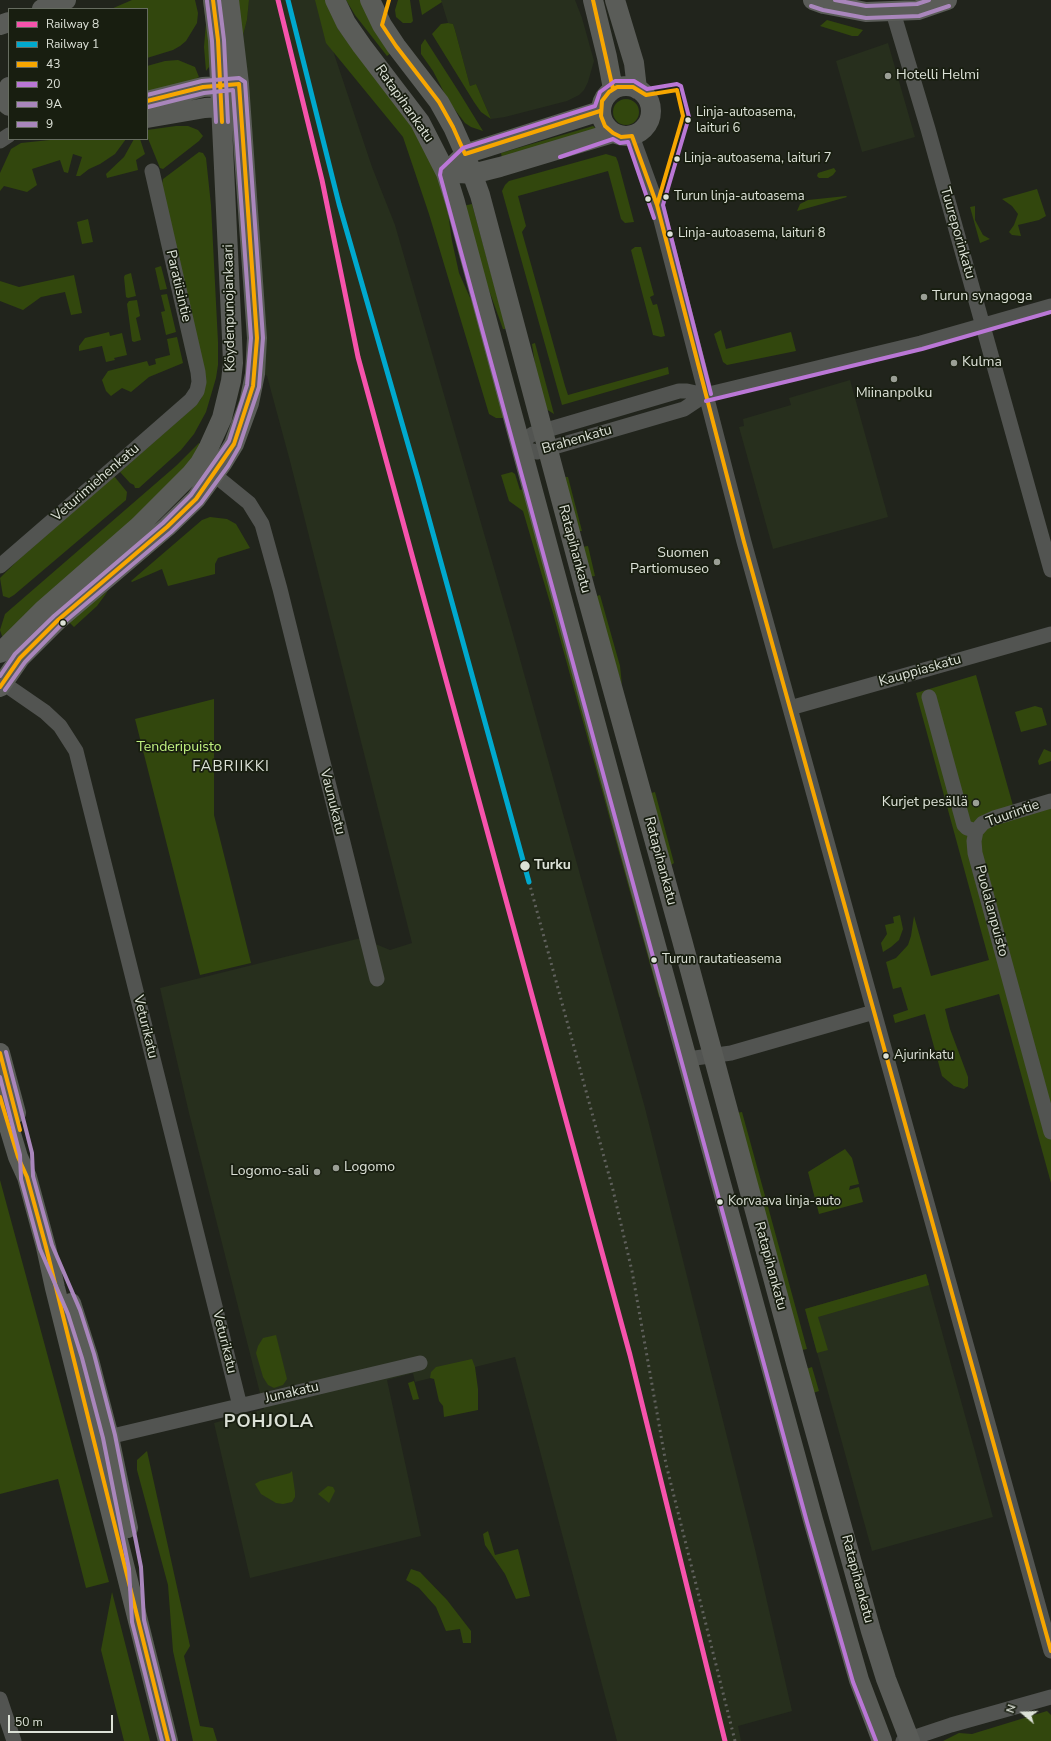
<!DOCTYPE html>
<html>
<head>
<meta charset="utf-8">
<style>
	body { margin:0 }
	#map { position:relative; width:1051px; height:1741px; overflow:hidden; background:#21241c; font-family:"Nunito Sans",sans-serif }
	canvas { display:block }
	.legend { position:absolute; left:8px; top:8px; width:140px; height:132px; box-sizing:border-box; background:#181e10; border:1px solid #666c60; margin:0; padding:5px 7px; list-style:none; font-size:12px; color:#dce1d7 }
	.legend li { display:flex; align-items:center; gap:8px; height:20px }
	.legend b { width:20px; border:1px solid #666c60 }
	.north { position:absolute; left:1003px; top:1693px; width:40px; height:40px; -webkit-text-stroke:3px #181e10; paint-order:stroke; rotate:289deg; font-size:11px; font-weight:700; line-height:16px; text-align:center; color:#dce1d7 }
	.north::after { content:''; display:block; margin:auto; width:14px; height:18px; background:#dce1d7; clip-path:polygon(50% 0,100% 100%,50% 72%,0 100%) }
	.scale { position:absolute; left:8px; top:1715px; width:105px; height:18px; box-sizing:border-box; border:2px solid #dce1d7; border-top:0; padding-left:5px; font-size:12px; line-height:14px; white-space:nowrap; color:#dce1d7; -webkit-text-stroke:3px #181e10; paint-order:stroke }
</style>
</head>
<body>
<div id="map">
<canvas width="1051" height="1741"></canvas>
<ul class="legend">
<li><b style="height:5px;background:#f653ac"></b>Railway 8</li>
<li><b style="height:5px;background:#00a9ce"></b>Railway 1</li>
<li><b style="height:5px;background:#f7a600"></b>43</li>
<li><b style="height:5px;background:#ba77d6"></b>20</li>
<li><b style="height:5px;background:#a986bc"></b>9A</li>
<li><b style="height:5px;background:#a986bc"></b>9</li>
</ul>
<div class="north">N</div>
<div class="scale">50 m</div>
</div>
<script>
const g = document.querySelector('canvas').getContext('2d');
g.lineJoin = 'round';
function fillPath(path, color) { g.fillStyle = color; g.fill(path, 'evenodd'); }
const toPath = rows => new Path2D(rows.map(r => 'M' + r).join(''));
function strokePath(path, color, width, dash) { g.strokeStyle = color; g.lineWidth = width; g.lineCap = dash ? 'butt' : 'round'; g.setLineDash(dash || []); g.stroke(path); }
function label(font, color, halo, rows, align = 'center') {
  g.font = font + ' "Nunito Sans",sans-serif'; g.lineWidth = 3.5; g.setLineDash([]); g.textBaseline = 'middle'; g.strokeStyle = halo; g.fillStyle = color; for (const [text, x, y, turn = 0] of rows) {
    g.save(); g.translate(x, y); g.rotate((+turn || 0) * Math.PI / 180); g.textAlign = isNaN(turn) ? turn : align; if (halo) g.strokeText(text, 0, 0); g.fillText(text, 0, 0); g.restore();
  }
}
const built = toPath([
	[249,0,316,0,372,167,395,225,511,627,645,1108,755,1549,792,1711,738,1726,741,1741,617,1741,515,1357,415,1382,413,1373,387,1380,421,1536,250,1578,214,1423,264,1409,189,1113,160,988,361,938,390,950,412,943,290,461,267,376,263,373,241,43,247,20],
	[441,0,575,0,582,18,594,61,588,82,584,90,579,95,567,101,505,117,491,119,476,84,470,86,455,30,453,24,448,23],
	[888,43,915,137,862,152,836,61],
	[850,380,888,517,773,549,739,427,744,426,743,419,791,405,789,398],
	[926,1274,993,1517,872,1551,805,1309]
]);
const green = toPath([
	[132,0,195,0,198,13,197,23,186,41,180,46,173,50,147,58,147,9,111,9],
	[203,0,209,0,209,67,206,71,204,47,206,23],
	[234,0,249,0,247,20,241,43],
	[315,0,328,0,338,29,406,115,438,176,448,213,452,241,459,273,476,311,505,418,496,418,489,414,429,214,403,137,326,43],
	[346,0,361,0,391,53,387,56,355,15],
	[398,0,410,0,413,21,411,23,403,23,396,17,395,10],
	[419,0,441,0,442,2,422,15],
	[827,20,863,30,858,36,852,36,820,26],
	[448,23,453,24,455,30,470,86,476,84,491,119,481,112,474,102,432,34,441,24],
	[425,39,459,92,483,131,471,127,465,123,449,102,433,71,421,54,421,45],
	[178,60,195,67,199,77,190,82,147,96,147,66,165,61],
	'613 112a13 13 0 1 1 26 0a13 13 0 1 1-26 0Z',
	[176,126,188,126,198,130,203,136,199,141,163,169,160,168,147,136,147,130],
	[593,126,599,131,502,158,501,153],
	[59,139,126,139,115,154,100,164,89,169,80,176,76,176,82,157,73,154,68,173,64,172,60,160,32,169,37,185,27,192,4,186,0,191,0,173,11,149,21,143],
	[134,139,140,139,145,154,136,160,138,170,107,178,106,174,124,157],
	[199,152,203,153,206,158,211,205,218,342,218,365,216,378,206,412,194,434,181,450,139,488,135,488,134,485,130,483,120,472,196,405,201,399,205,387,162,184,163,179],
	[606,154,616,157,618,162,634,222,625,223,621,219,608,171,518,196,526,226,522,232,565,386,568,395,668,367,669,374,562,405,502,191,505,185,509,181],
	[834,168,836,171,833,175,828,178,819,178,817,176,818,173],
	[1037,189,1046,216,1039,220,1018,225,1021,236,1012,235,1009,232,1014,225,1018,214,1012,206,1002,199],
	[846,196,847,197,797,211,800,204,808,200],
	[472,204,506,328,505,329,503,329,486,282,463,206],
	[975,206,975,220,983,235,990,239,980,243,970,207],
	[88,219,93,242,82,244,77,222],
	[635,247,641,247,654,295,650,297,653,305,657,304,663,327,665,336,661,337,653,335,650,323,631,250],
	[161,266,167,289,160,290,155,268],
	[131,273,136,296,128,298,126,297,124,277,125,275],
	[74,275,82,313,71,315,65,292,41,297,23,310,0,301,0,281,19,287],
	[167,294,176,332,166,335,161,312,165,311,161,295],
	[137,300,140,316,136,318,141,340,134,342,132,341,127,304,129,301],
	[721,330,726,349,791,332,796,351,727,365,723,362,714,334],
	[109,332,110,336,122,333,127,355,114,358,115,360,106,362,102,346,79,351,79,346,85,338],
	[177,337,183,363,149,377,131,392,122,388,111,396,106,391,102,380,108,371,147,361,149,366,156,364,155,359,170,355,167,339],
	[535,343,554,414,546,409,536,371,532,344],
	[199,443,205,446,190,468,5,639,2,636,0,630,5,614,177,465],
	[512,472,515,474,520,490,523,489,662,997,659,997,553,613,523,511,509,501,501,475],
	[114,476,127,492,126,500,14,595,9,598,3,596,0,578,18,560],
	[564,477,568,477,582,531,579,531],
	[210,517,227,519,236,524,250,548,218,558,215,564,215,574,168,586,162,569,132,582,131,581,202,520],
	[588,546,595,576,589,577,581,547],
	[108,591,97,606,74,627,68,621],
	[600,595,620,666,622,685,594,597],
	[976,675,1016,816,1051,807,1051,1183,999,994,945,1009,950,1029,968,1077,968,1086,964,1089,954,1086,942,1076,925,1014,895,1023,893,1015,908,1010,901,987,893,989,886,962,896,958,908,945,911,936,914,916,931,976,989,960,916,693],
	[214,699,214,815,251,963,200,975,135,719],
	[1035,706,1042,708,1047,725,1021,732,1015,712],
	[1044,749,1051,752,1051,761,1039,765,1038,761],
	[655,792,674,863,671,865,651,793],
	[900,915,903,929,899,940,891,947,883,952,881,943,887,934,885,925,894,923,893,917],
	[742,1112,807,1349,802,1350,736,1113],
	[845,1149,852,1158,859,1184,850,1186,849,1190,859,1187,863,1202,819,1214,808,1172],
	[0,1180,109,1582,86,1588,58,1479,0,1494],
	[926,1274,929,1285,818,1317,828,1350,817,1353,805,1309],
	[276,1335,287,1379,283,1385,274,1388,268,1385,263,1377,256,1353,258,1346,263,1338],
	[472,1359,475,1367,478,1389,478,1410,444,1417,443,1406,439,1401,434,1379,430,1378,431,1372,436,1367],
	[812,1367,819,1391,813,1393,806,1369],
	[414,1381,419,1399,413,1400,408,1383],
	[147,1451,190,1646,184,1656,200,1726,213,1728,217,1741,193,1741,173,1651,168,1585,137,1470,137,1460],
	[292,1471,295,1492,295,1497,292,1502,283,1504,276,1503,261,1494,255,1484,260,1481,290,1473],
	[328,1486,333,1487,335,1491,329,1503,318,1494],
	[488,1531,495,1555,518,1549,530,1596,516,1599,505,1574,485,1545,483,1534],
	[411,1569,420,1572,447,1600,471,1631,471,1643,463,1643,460,1629,446,1631,436,1607,419,1588,406,1580],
	[112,1592,150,1741,124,1741,101,1650],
	[1047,1711,1051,1715,1051,1741,943,1741,959,1733,972,1734]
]);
const minor = toPath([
	[893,12,928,129,1051,570],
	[632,136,657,205,744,542,1051,1651],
	[0,141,9,135],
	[705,395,687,391,679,391,533,434,528,437,521,448,537,452,547,449,684,409,705,395,921,343,1051,306],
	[206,468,249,503,262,524,280,589,377,979],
	[0,566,127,456,191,400,197,391,199,382,198,372,152,171],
	[0,681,45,712,60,726,76,751,240,1406],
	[929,697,964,825,967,828,976,831],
	[790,708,1051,634],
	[1051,801,994,818,983,823,976,831,974,841,975,853,1051,1132],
	[688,1059,731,1053,874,1012],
	[100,1439,420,1363],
	[0,1699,14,1741],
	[903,1741,951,1725,1051,1697]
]);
const major = toPath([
	[335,0,346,23,362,46,420,122,446,173,455,202,624,829,813,1520,859,1680,882,1741],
	[370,0,382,25,396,46,439,102,453,127,465,154,480,195,585,589,682,940,796,1363,871,1631,886,1679,910,1741],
	[593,0,607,57,613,89],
	[615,0,634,63,637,89],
	[813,0,824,4,866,12,918,10,947,0],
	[42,9,66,0],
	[0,25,9,22],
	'601 111a25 25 0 1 1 50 0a25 25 0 1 1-50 0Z',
	[9,87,5,102,9,106],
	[147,101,203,87,233,85],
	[147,118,205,108,234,106],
	[456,163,465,154,600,111],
	[460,173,472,174,500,167,613,133],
	[0,653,43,610,139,526,191,474,200,463,208,449,222,418,231,381,233,363,232,338,218,40,213,0],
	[0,687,20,658,58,620,167,527,196,499,223,462,234,444,249,403,255,374,257,338,239,84,229,0],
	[0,1053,16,1113],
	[0,1097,18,1157,27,1177,46,1247,55,1288,168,1741],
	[71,1303,88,1356,109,1437,128,1528]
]);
const rail = toPath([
	[529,882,613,1190,632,1271,666,1464,735,1741]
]);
const bus1 = toPath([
	[213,0,218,40,222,122],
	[389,0,382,25,396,46,439,102,453,127,465,154,600,111],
	[593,0,613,89],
	[617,87,633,87,646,95,677,90,683,116,657,205,632,136,621,137,613,133,605,126,601,116,602,101,609,92,617,87],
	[657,205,744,542,1051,1651],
	[0,687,20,658,58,620,167,527,196,499,234,444,253,386,257,338,239,84,203,87,147,101],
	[0,1053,20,1130],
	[0,1097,18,1157,27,1177,46,1247,168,1741]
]);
const bus2 = toPath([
	[560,157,613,139,620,143,628,142,654,218],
	[711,394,663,205,689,117,681,86,677,84,647,89,634,81,615,81,600,92,595,106,463,148,441,169,440,175,807,1522,853,1682,876,1741],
	[706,401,922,349,1051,312]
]);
const bus3 = toPath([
	[207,1,212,41,216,122],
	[811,6,823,10,866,18,919,16,949,6],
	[5,690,25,662,62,624,171,532,201,503,228,466,239,447,259,387,263,338,245,82,239,78,202,81,147,95],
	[0,1077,20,1155,21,1179,40,1249,68,1314,82,1358,103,1438,129,1569,132,1622,162,1741]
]);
const bus4 = toPath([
	[219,0,224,40,228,122],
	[835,0,866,6,917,4,929,0],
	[0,676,15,654,54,616,163,523,191,495,229,441,247,385,251,338,233,90,204,93,148,107],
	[6,1052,32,1153,33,1176,52,1245,80,1310,94,1354,115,1435,141,1567,144,1620,174,1740]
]);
const rail1 = toPath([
	[278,0,322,180,358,357,630,1355,725,1741]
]);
const rail2 = toPath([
	[288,0,339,204,418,479,529,882]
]);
const markers = [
	[888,76,4,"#9b9f96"],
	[688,120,3.5,"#dce1d7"],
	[677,159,3.5,"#dce1d7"],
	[666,197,3.5,"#dce1d7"],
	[648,199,3.5,"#dce1d7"],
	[670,234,3.5,"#dce1d7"],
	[924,297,4,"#9b9f96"],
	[954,363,4,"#9b9f96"],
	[894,379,4,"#9b9f96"],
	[717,562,4,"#9b9f96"],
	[63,623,3.5,"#dce1d7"],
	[976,803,4,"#9b9f96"],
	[525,866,5.5,"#dce1d7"],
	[654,960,3.5,"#dce1d7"],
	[886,1056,3.5,"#dce1d7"],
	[336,1168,4,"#9b9f96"],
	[317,1172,4,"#9b9f96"],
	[720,1202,3.5,"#dce1d7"]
];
const busNames = [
	["Linja-autoasema,",696,113],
	["laituri 6",696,129],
	["Linja-autoasema, laituri 7",684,159],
	["Turun linja-autoasema",674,197],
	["Linja-autoasema, laituri 8",678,234],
	["Turun rautatieasema",662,960],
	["Ajurinkatu",894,1056],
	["Korvaava linja-auto",728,1202]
];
const poiNames = [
	["Hotelli Helmi",896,76],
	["Turun synagoga",932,297],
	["Kulma",962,363],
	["Miinanpolku",894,394,"center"],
	["Suomen",709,554,"right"],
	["Partiomuseo",709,570,"right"],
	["Kurjet pesällä",968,803,"right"],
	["Logomo",344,1168],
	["Logomo-sali",309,1172,"right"]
];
const streetNames = [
	["Ratapihankatu",404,104,55],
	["Tuureporinkatu",957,233,74],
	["Paratiisintie",178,286,77],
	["Köydenpunojankaari",230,308,-91],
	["Brahenkatu",577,440,-16],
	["Veturimiehenkatu",96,483,-41],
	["Ratapihankatu",574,549,75],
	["Kauppiaskatu",920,671,-16],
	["Vaunukatu",332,802,76],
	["Tuurintie",1013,814,-20],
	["Ratapihankatu",660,861,75],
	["Puolalanpuisto",991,911,75],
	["Veturikatu",145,1027,76],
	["Ratapihankatu",770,1266,75],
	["Veturikatu",224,1342,76],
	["Junakatu",292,1393,-13],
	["Ratapihankatu",857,1579,75]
];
const parkNames = [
	["Tenderipuisto",179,748]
];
const stopNames = [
	["Turku",534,866]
];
const neighbourhoodNames = [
	["FABRIIKKI",231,767]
];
const districtNames = [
	["POHJOLA",269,1423]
];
fillPath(built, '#272f1d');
fillPath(green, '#32470d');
strokePath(minor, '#525451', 15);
strokePath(major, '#5a5c58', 20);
strokePath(rail, '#60615d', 3, [2, 4]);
strokePath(bus1, '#f7a600', 4);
strokePath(bus2, '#ba77d6', 4);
strokePath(bus3, '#a986bc', 4);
strokePath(bus4, '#a986bc', 4);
strokePath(rail1, '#f653ac', 5);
strokePath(rail2, '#00a9ce', 5);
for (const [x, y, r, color] of markers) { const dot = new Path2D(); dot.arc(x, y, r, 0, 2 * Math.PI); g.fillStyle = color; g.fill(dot); strokePath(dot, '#181e10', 1.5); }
label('13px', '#dce1d7', '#181e10', busNames, 'left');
label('14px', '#dce1d7', '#181e10', poiNames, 'left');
label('14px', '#dce1d7', '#181e10', streetNames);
label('14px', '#c1f280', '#181e10', parkNames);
label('bold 14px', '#dce1d7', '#181e10', stopNames, 'left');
g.letterSpacing = '1px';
label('15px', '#dce1d7', '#181e10', neighbourhoodNames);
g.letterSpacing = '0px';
g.letterSpacing = '1px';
label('bold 18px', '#dce1d7', '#181e10', districtNames);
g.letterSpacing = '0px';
</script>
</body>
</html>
